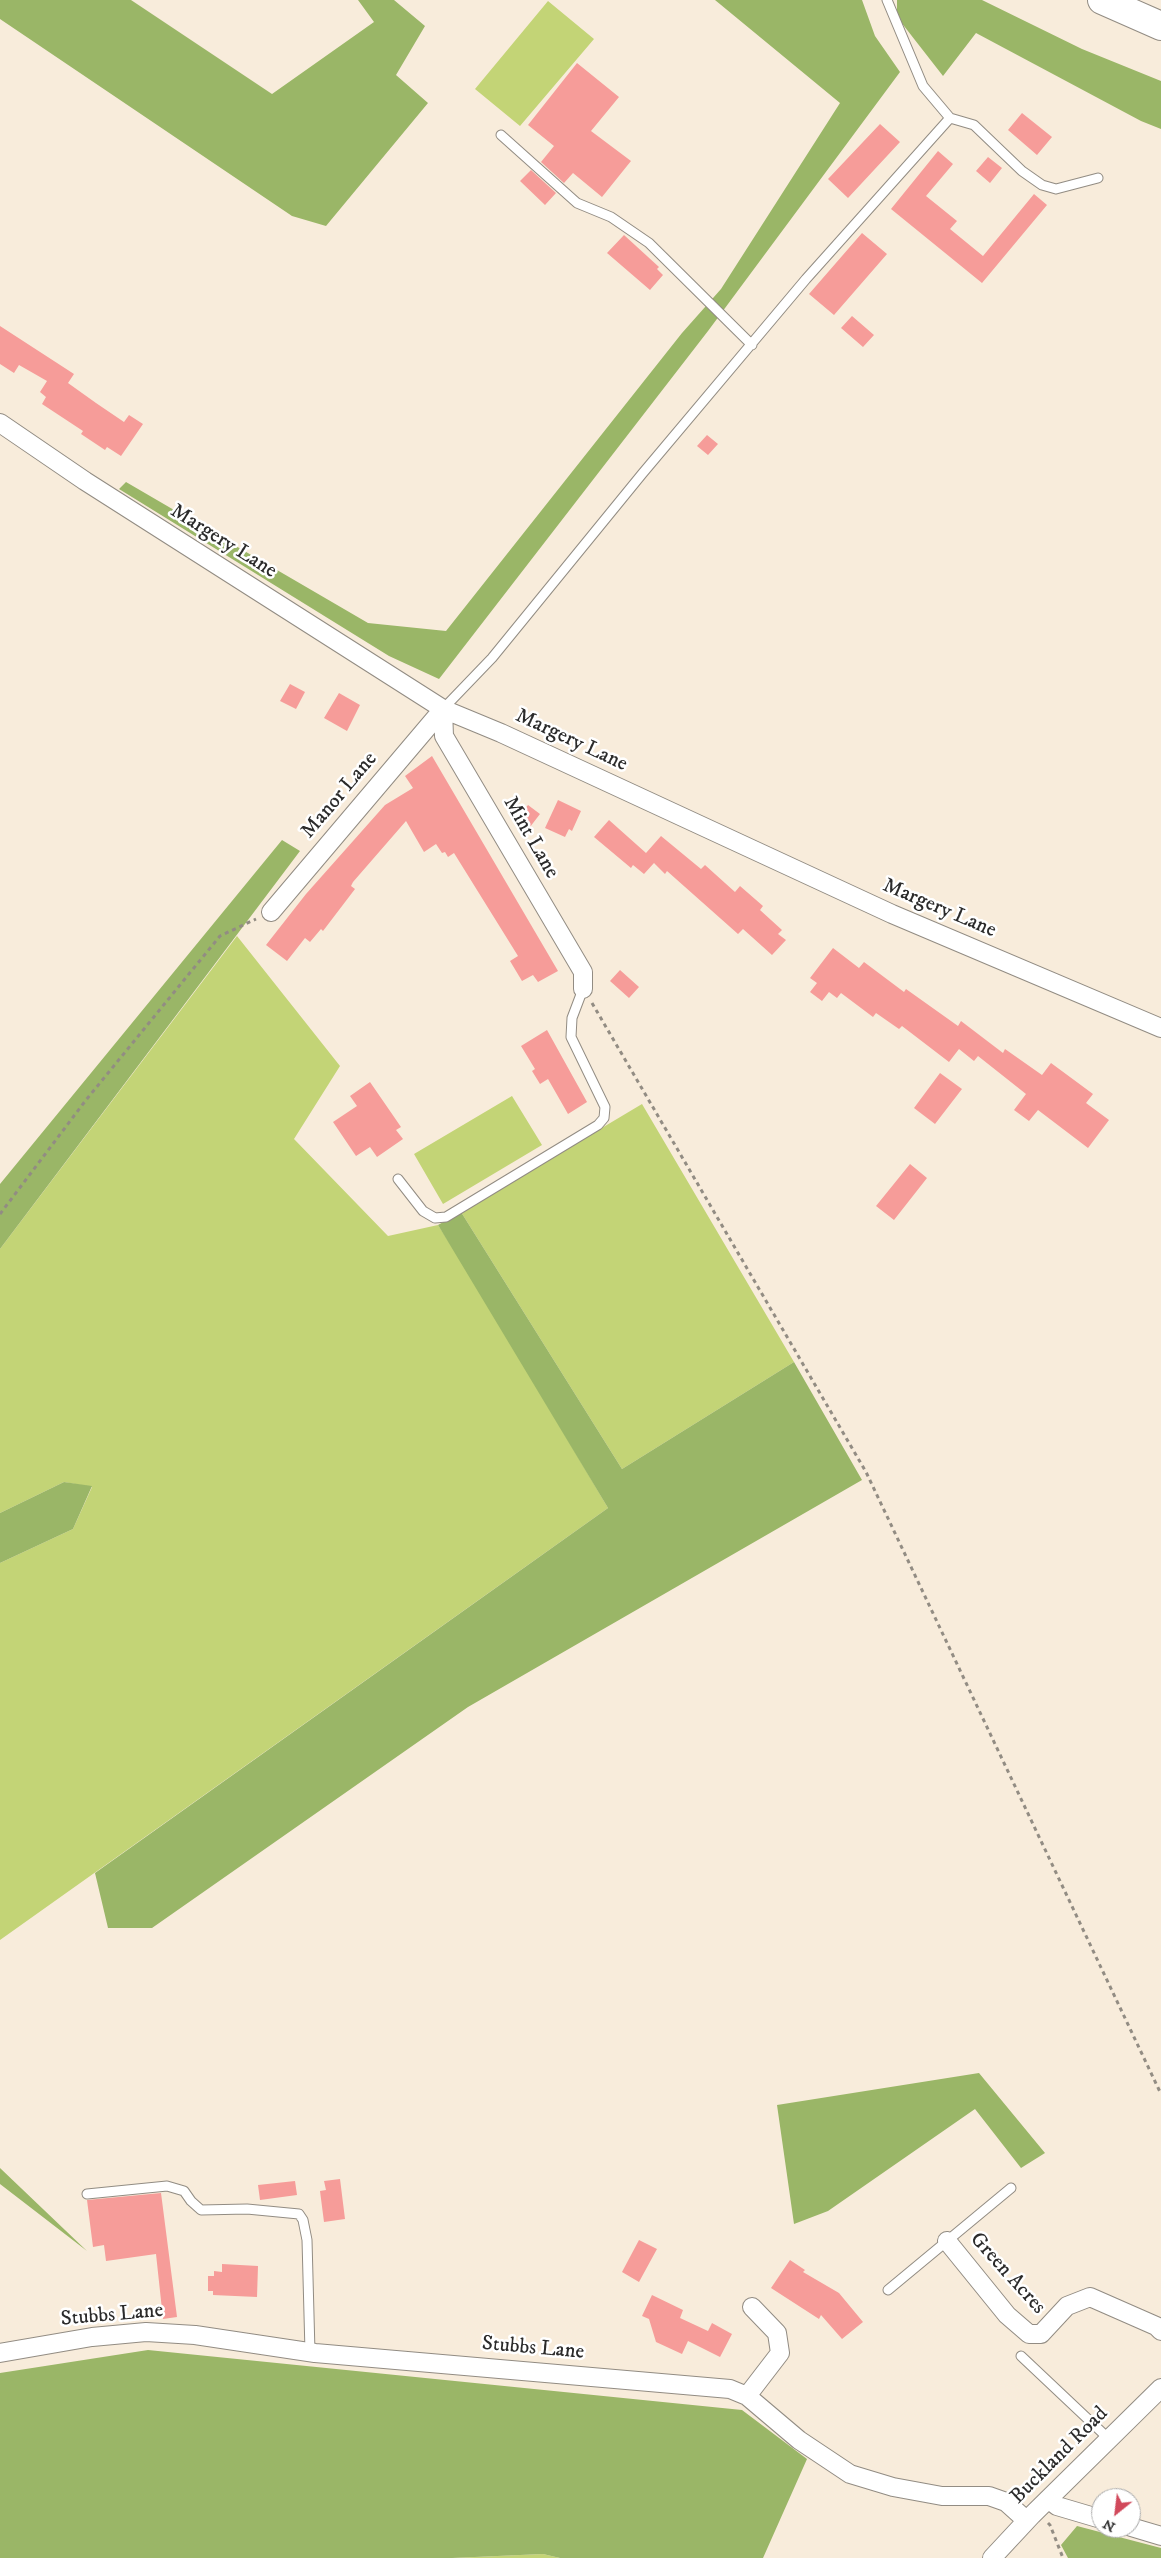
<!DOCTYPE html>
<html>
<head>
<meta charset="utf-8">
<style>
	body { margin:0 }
	#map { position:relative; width:1161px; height:2558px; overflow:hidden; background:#f8ecdb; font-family:"IM FELL DW Pica",serif }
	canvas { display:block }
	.north { position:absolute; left:1091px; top:2488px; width:50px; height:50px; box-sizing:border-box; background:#fff; border:1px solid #aaa; border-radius:50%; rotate:209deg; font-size:14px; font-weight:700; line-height:20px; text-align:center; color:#2b2b2b }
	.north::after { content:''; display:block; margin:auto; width:18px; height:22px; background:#d1495b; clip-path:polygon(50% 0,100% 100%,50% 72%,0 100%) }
</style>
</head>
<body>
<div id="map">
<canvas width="1161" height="2558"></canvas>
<div class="north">N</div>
</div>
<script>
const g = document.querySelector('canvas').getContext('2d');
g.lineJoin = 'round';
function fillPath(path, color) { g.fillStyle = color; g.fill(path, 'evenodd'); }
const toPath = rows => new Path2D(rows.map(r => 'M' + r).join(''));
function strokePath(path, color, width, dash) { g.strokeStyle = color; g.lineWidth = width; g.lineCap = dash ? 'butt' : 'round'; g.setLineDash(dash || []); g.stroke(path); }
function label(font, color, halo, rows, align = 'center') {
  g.font = font + ' "IM FELL DW Pica",serif'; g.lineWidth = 5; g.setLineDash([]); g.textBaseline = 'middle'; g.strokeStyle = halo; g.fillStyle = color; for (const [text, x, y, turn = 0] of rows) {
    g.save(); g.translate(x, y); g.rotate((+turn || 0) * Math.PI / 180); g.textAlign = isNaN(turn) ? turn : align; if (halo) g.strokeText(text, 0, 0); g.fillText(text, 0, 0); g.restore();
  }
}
const green = toPath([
	[548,1,594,39,520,126,475,89],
	[237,936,340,1066,294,1139,388,1236,438,1225,473,1279,608,1508,0,1940,0,1563,73,1529,92,1487,64,1482,0,1513,0,1249],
	[512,1096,542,1145,443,1204,414,1154],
	[642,1104,794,1362,622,1469,461,1212],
	[543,2554,560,2558,452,2558]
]);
const forest = toPath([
	[0,0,131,0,272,94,374,22,358,0,394,0,425,26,396,75,428,103,326,226,292,216,0,19],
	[715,0,862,0,875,36,900,72,708,331,439,679,389,656,119,489,126,482,368,623,446,631,682,333,721,289,840,103],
	[897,0,982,0,1082,49,1161,81,1161,129,1141,121,976,33,943,76,897,17],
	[282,840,300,851,0,1249,0,1184],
	[461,1212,622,1469,794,1362,862,1480,468,1707,152,1928,108,1928,95,1873,608,1508,438,1225],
	[64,1482,92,1486,73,1529,0,1563,0,1513],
	[979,2073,1045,2153,1021,2168,975,2109,828,2211,794,2224,777,2105],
	[0,2168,87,2251,0,2184],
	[148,2350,742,2410,807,2459,763,2558,560,2558,543,2554,452,2558,0,2558,0,2373],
	[1077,2526,1161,2548,1161,2558,1068,2558,1061,2545]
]);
const building = toPath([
	[577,63,619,97,591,131,631,161,602,197,573,173,564,183,541,162,554,146,528,125],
	[1022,113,1052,137,1037,155,1008,130],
	[880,124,900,142,848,198,828,179],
	[938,151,953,164,926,196,957,221,950,229,983,256,1034,194,1047,205,982,283,891,209],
	[988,157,1002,168,990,183,976,171],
	[531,170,556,193,545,205,520,181],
	[862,233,887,254,834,315,809,294],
	[624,235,659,267,657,269,663,275,650,290,607,253],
	[852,316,874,335,863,347,841,328],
	[0,326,74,374,68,383,96,403,124,422,129,415,143,424,121,456,107,447,105,450,81,434,83,431,42,404,46,397,40,392,47,381,19,365,14,373,0,364],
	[707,435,718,444,708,455,697,446],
	[290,684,305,692,296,709,280,701],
	[339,693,360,705,347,731,324,718],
	[432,756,558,971,538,982,533,975,522,981,510,961,518,956,454,853,448,857,445,852,442,853,436,844,424,852,406,821,353,882,351,886,355,889,323,931,321,929,310,942,305,938,287,961,266,945,306,894,385,805,413,788,405,776],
	[558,800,581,811,572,831,569,829,565,837,545,828],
	[528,805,540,814,530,827,518,818],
	[609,820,646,853,661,836,701,869,705,865,735,892,740,886,763,906,760,910,782,930,778,934,786,940,772,955,743,929,738,934,667,871,665,874,654,863,644,874,633,865,631,868,594,837],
	[833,948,859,968,864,962,904,992,906,989,958,1026,961,1021,1003,1053,1005,1049,1042,1075,1051,1063,1093,1094,1086,1103,1109,1120,1088,1148,1038,1110,1029,1121,1014,1110,1026,1094,978,1056,974,1061,959,1049,949,1062,902,1026,899,1029,876,1013,873,1017,841,993,837,998,829,992,822,1001,810,992,817,983,810,978],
	[620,970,639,987,629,998,610,981],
	[547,1030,587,1102,568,1114,548,1079,540,1084,532,1071,535,1069,521,1046],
	[940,1073,962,1089,935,1124,914,1108],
	[370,1082,401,1127,396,1130,403,1139,377,1157,370,1147,356,1156,333,1122,357,1106,350,1096],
	[910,1164,927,1178,894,1220,876,1206],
	[340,2179,345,2219,324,2222,320,2191,326,2190,324,2181],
	[295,2181,297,2195,260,2200,258,2185],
	[161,2193,177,2317,163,2319,156,2254,106,2261,104,2245,93,2247,87,2200],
	[639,2240,657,2249,639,2282,622,2272],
	[790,2260,805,2270,803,2272,839,2293,863,2322,842,2339,821,2315,819,2319,771,2288],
	[222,2264,258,2266,257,2297,213,2295,213,2291,208,2291,208,2276,214,2276,214,2271,222,2272],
	[652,2295,683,2310,680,2318,708,2331,712,2323,732,2334,720,2357,688,2341,682,2354,656,2342,649,2319,642,2316]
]);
const path = toPath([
	[592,1003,866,1472,1161,2094],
	[0,1214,86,1100,220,936,256,919],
	[1048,2523,1050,2525,1063,2558]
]);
const service = toPath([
	[950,118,974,125,1022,171,1042,185,1056,189,1098,178],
	[501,135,577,203,611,217,649,243,752,345],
	[443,709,492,658,642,474,806,279,950,118,923,86,887,0],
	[398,1179,423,1211,435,1218,446,1217,598,1125,604,1118,605,1107,571,1037,572,1018,583,989],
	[87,2194,167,2186,184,2191,191,2201,201,2210,247,2209,299,2214,303,2220,307,2240,310,2352],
	[888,2290,1011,2188],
	[1021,2356,1109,2439]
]);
const minor = toPath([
	[0,423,85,481,443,709,501,733,892,914,1161,1028],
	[443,709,444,736,583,972,583,989],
	[271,912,443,709],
	[947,2241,1007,2315,1029,2334,1041,2334,1067,2306,1090,2297,1156,2326,1161,2331],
	[0,2353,92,2337,146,2332,195,2335,315,2353,730,2389,747,2396,799,2440,850,2474,893,2487,942,2496,989,2496,1006,2502,1026,2520],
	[747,2396,780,2353,777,2333,752,2307],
	[1048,2499,1057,2506,1101,2519],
	[1131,2527,1161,2536],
	[992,2558,1032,2515,1161,2388]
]);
const motorway = toPath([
	[1102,0,1161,26]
]);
const streetNames = [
	["Margery Lane",223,542,32],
	["Margery Lane",571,741,25],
	["Manor Lane",340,796,-50],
	["Mint Lane",530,838,60],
	["Margery Lane",939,909,23],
	["Green Acres",1007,2274,48],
	["Stubbs Lane",112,2316,-5],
	["Stubbs Lane",533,2349,5],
	["Buckland Road",1060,2456,-45]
];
fillPath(green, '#c3d476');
fillPath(forest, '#9ab667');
fillPath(building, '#f69c99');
strokePath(service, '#928c83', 11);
strokePath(minor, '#928c83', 20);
strokePath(motorway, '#928c83', 30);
strokePath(path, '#928c83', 3, [4, 4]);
strokePath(service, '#fff', 9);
strokePath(minor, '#fff', 18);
strokePath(motorway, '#fff', 28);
label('21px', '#2b2b2b', '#fff', streetNames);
</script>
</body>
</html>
